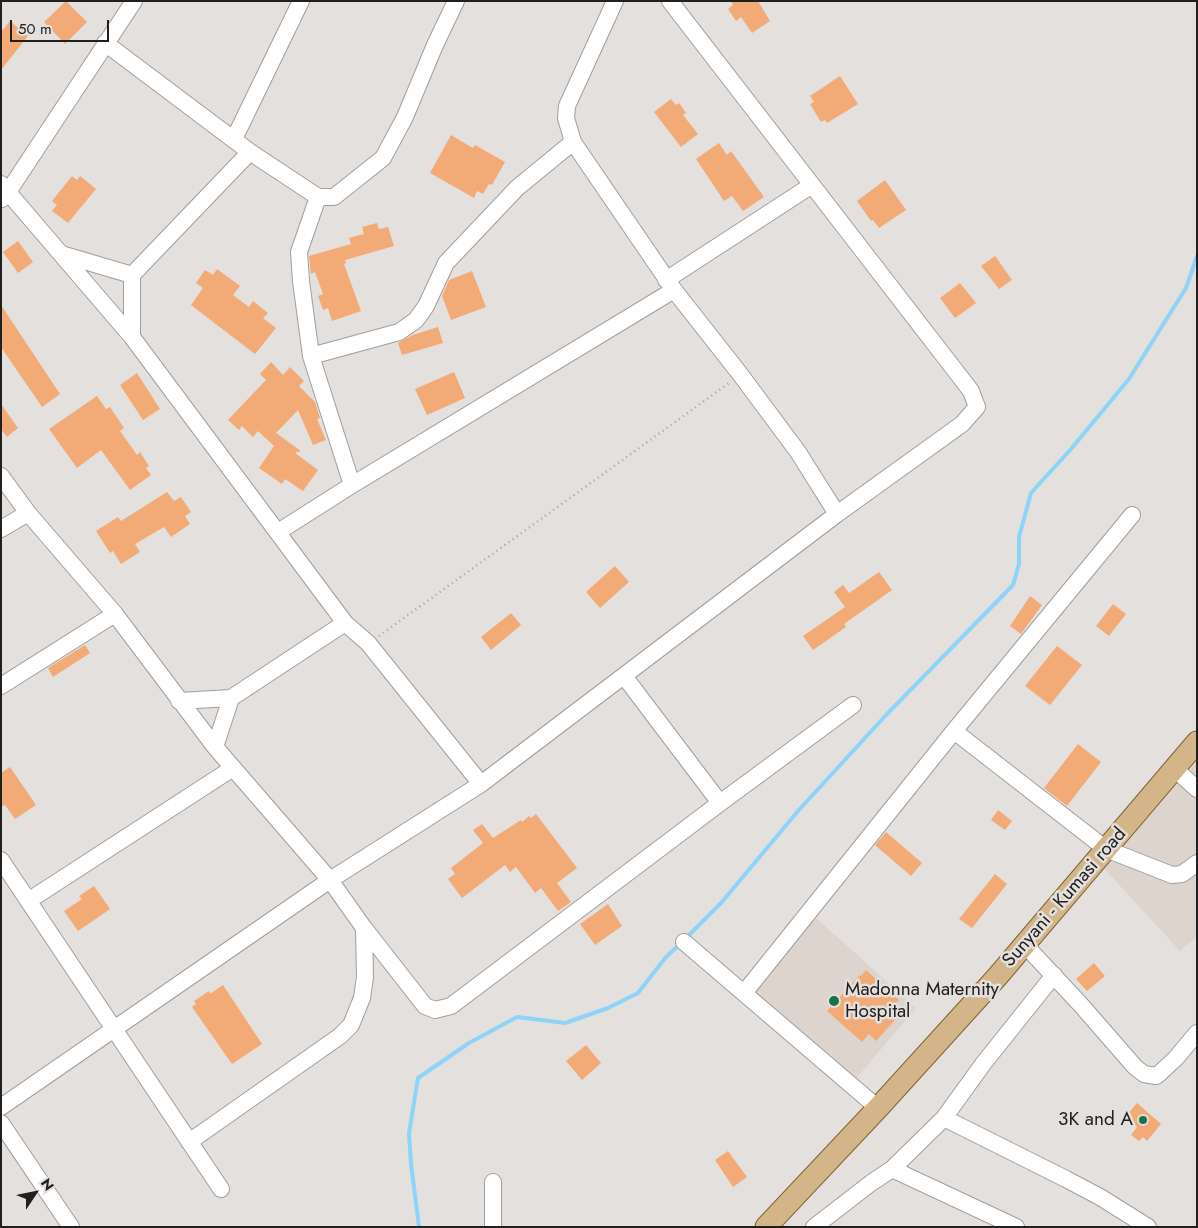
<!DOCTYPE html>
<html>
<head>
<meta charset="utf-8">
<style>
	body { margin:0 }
	#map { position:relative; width:1198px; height:1228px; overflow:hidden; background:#e3e0de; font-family:Jost,sans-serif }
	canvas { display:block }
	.frame { position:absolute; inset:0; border:2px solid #21201f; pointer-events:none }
	.north { position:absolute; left:10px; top:1168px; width:50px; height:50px; -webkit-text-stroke:4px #e3e0de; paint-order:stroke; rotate:56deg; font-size:14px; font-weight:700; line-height:20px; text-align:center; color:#21201f }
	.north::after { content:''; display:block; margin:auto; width:18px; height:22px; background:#21201f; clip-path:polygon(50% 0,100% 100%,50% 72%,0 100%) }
	.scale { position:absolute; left:10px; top:20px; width:99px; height:22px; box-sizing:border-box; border:2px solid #21201f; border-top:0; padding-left:6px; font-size:15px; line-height:18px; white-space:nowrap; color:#21201f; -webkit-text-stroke:4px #e3e0de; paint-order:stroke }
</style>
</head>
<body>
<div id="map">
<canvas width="1198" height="1228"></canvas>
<div class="frame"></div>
<div class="north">N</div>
<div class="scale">50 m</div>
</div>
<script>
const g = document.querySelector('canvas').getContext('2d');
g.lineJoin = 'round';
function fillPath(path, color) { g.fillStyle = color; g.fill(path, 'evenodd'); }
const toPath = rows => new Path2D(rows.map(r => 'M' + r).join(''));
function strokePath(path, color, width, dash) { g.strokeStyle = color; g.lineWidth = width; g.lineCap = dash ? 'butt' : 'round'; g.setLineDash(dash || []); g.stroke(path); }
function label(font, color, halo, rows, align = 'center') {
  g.font = font + ' Jost,sans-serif'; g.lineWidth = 5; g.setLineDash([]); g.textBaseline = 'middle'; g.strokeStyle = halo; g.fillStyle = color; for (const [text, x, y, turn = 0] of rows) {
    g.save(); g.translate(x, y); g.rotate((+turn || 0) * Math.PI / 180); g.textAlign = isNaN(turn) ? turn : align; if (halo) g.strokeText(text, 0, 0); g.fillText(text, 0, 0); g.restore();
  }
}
const built = toPath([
	[1197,753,1197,937,1180,951,1101,865],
	[814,916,916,1008,854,1081,752,994]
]);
const stream = toPath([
	[686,938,721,903,798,811,887,714,1013,585,1019,564,1019,537,1031,493,1071,449,1129,379,1186,288,1197,256],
	[419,1227,411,1164,409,1133,418,1078,469,1043,517,1017,565,1023,608,1008,638,993,666,957,681,943]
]);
const building = toPath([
	[66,1,87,22,65,44,44,22],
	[731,1,758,1,770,21,752,33,741,17,736,21,728,9,733,5],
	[10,21,28,36,1,70,1,32],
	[840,76,858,104,827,123,825,120,821,122,810,104,814,102,810,96],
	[671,99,676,105,679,103,686,113,683,115,698,134,681,147,654,112],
	[451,135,473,148,475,145,505,162,492,185,489,184,483,194,477,191,474,198,430,173],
	[719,143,727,155,731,151,764,197,743,211,732,196,724,201,696,159],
	[72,176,77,180,80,176,96,189,68,223,52,211,57,205,52,201],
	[885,180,906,210,879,228,873,220,871,221,857,201],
	[377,223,379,229,388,227,394,246,345,260,346,263,344,264,361,311,332,321,328,308,323,310,318,296,323,294,315,272,311,274,309,256,351,244,349,238,364,234,362,227],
	[18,241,33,262,18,273,3,252],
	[995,256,1012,280,999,289,981,266],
	[217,269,240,286,233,295,249,307,253,301,268,313,263,318,276,328,255,354,191,305,203,288,196,283,205,270,213,275],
	[472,271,486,307,451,320,442,296,449,280],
	[960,283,976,303,955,318,940,298],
	[1,305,60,394,42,407,1,347],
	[438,327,443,343,402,355,398,343,413,335],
	[271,362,283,375,290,367,304,381,299,386,315,402,320,418,317,419,326,440,313,445,298,410,276,433,301,451,295,453,318,470,303,491,285,479,282,484,259,468,274,446,258,431,253,437,242,426,239,430,228,420,266,380,260,374],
	[454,372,465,398,427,415,415,389],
	[137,373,160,409,143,420,120,385],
	[97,396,106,409,110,407,124,428,120,431,137,455,140,452,149,466,146,468,151,475,130,490,101,450,77,468,49,429],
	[1,404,18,428,7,437,1,429],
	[167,492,174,501,181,497,191,512,185,516,190,524,171,537,164,527,135,544,140,552,121,564,113,551,110,553,96,531,118,517,121,521],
	[615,566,629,582,600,608,586,592],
	[879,572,892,590,844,624,846,627,813,650,803,636,845,607,834,592,843,585,849,593],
	[1030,596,1042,605,1021,634,1010,626],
	[1113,604,1126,614,1109,636,1096,626],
	[511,613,521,625,491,650,481,637],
	[85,645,90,653,53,677,48,668],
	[1057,646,1082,665,1050,705,1025,686],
	[1078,744,1101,762,1067,806,1044,788],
	[10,767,36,805,15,819,5,805,1,807,1,773],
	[998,810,1012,821,1005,830,991,820],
	[536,814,577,868,557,883,571,902,558,911,541,888,535,893,516,867,510,872,505,865,462,898,448,879,455,874,451,868,483,843,473,830,482,824,493,838,521,820,522,822,529,816,531,818],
	[886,832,922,863,911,876,875,845],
	[995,874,1007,884,972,928,959,919],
	[94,886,110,909,78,931,64,911,82,899,79,896],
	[608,904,622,926,595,945,580,924],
	[1094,963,1105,976,1087,991,1076,979],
	[866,970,899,1000,888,1012,896,1019,876,1041,869,1034,862,1042,827,1011,860,975,861,976],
	[223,985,262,1044,232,1064,192,1007,196,1004,194,1001,209,991,210,994],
	[586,1045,601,1063,582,1080,566,1061],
	[1137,1103,1161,1124,1147,1141,1143,1137,1139,1141,1131,1135,1137,1127,1125,1117],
	[728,1151,747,1177,733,1187,715,1160]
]);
const path = toPath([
	[379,636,729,383]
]);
const minor = toPath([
	[615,1,567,106,566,118,573,142,674,290,740,374,798,452,837,514],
	[105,43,250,152,318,197,334,197,383,158,405,117,435,45,456,1],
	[234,139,301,1],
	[1,184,132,337,345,623,368,643,481,784],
	[318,197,299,252,301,281,311,356,352,485],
	[2,199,8,192,134,1],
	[61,254,132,275],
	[666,280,812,185],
	[132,337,132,275,250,152],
	[311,356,399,332,416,320,426,306,446,263,517,188,573,142],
	[1,476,28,513,115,614,215,747,330,880,364,928,425,1006,435,1010,451,1006,720,803,853,705],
	[1,529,28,513],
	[278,532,352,485,674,290],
	[624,676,720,803],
	[1,686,115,614],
	[179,701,231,698,345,623],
	[954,731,1106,849,1172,875,1182,874,1197,863],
	[215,747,231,698],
	[1175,769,1197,789],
	[1,860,221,1189],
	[28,901,233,768],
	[684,942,878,1108],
	[1025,945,1081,1005,1135,1067,1144,1074,1156,1076,1160,1073,1176,1058,1197,1033],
	[744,993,954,731,1132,515],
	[1,1107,330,880,481,784,837,514,962,424,977,407,971,391,670,1],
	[944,1118,1066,1179,1100,1197,1148,1227],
	[1,1123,71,1227],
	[189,1142,340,1036,351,1025,362,998,365,977,364,928],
	[892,1169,1016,1227],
	[493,1182,493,1227],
	[814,1227,871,1183,892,1169,944,1118,983,1064,1054,975]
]);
const major = toPath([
	[766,1227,878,1108,997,977,1197,742]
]);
const markers = [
	[834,1001,6,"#197348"],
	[1143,1120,5,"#197348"]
];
const streetNames = [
	["Sunyani - Kumasi road",1065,898,-49]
];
const poiNames = [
	["Madonna Maternity",845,990],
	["Hospital",845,1012],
	["3K and A",1133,1120,"right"]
];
fillPath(built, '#ded4ce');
strokePath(stream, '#8ed3f8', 4);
fillPath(building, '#f2aa76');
strokePath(minor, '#a19e9c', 18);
strokePath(major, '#826031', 23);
strokePath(path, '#a4a1a0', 2.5, [1, 4]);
strokePath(minor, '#fff', 16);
strokePath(major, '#d3b589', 21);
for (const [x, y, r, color] of markers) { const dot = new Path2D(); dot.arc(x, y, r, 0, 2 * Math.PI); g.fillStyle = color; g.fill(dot); strokePath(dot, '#e3e0de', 2); }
label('19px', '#21201f', '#e3e0de', streetNames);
label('19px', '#21201f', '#e3e0de', poiNames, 'left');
</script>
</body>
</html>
